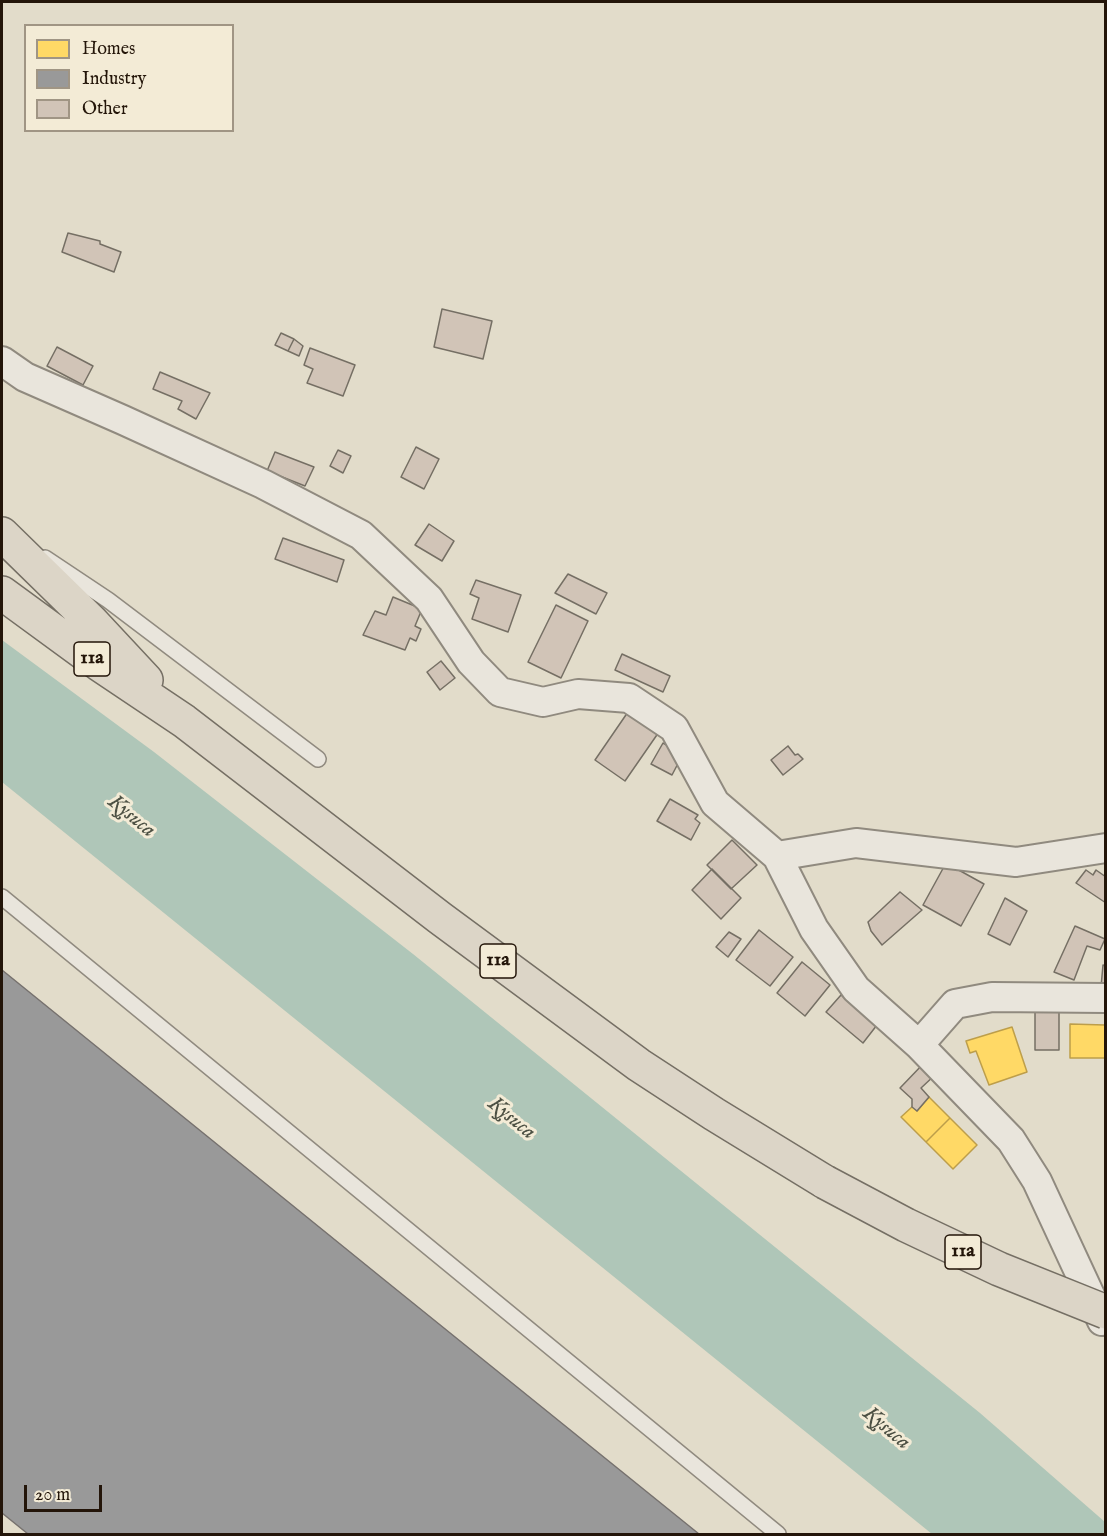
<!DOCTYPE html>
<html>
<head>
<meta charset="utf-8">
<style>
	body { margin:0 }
	#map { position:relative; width:1107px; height:1536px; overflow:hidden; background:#e2dcca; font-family:"IM FELL English",serif }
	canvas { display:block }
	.frame { position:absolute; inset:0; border:3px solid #231509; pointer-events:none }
	.legend { position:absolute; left:24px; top:24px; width:210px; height:108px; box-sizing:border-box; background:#f3ebd6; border:2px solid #a09584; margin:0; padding:8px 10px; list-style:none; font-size:18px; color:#231509 }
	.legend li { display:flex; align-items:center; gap:12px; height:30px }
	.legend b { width:30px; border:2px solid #a09584 }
	.scale { position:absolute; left:24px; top:1485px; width:78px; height:27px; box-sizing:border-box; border:3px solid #231509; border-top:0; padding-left:8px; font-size:18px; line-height:21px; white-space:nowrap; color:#231509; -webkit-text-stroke:4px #f3ebd6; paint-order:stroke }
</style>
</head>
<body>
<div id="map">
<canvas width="1107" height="1536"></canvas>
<div class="frame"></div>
<ul class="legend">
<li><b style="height:16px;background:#ffd966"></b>Homes</li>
<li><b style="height:16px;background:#999"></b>Industry</li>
<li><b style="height:16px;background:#d1c4b7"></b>Other</li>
</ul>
<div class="scale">20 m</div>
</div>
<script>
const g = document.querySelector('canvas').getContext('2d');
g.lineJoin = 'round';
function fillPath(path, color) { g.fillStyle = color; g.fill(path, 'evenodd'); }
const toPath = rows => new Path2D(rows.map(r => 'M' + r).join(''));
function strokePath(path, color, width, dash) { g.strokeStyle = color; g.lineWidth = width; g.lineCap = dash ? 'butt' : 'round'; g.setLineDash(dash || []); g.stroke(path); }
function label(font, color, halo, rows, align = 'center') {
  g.font = font + ' "IM FELL English",serif'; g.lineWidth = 6; g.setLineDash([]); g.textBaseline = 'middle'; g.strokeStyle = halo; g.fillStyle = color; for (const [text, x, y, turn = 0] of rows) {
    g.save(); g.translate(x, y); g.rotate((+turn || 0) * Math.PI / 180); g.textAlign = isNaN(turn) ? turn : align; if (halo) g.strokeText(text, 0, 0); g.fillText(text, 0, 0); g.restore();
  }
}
const water = toPath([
	[2,640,154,752,413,954,980,1413,1105,1522,1105,1534,932,1534,2,782]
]);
const homes = toPath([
	[1070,1024,1105,1025,1105,1058,1070,1058,1070,1024],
	[1012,1027,1027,1072,989,1085,976,1051,970,1053,966,1041,1012,1027],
	[929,1097,950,1118,926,1142,901,1117,913,1106,917,1111,929,1097],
	[950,1118,977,1145,953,1169,926,1142,950,1118]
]);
const industry = toPath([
	[2,970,382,1278,699,1534,28,1534,2,1513,2,970]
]);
const building = toPath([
	[68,233,100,241,100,244,121,252,114,272,62,252,68,233],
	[442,309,492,321,483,359,434,347,442,309],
	[281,333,294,339,288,351,275,345,281,333],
	[294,339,303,346,299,356,288,351,294,339],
	[57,347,93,366,83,385,47,366,57,347],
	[310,348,355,365,343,396,307,383,313,369,304,365,310,348],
	[160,372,210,393,196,419,178,409,182,401,153,389,160,372],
	[416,447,439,459,424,489,401,477,416,447],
	[338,450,351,456,343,473,330,466,338,450],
	[275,452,314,467,305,486,267,471,275,452],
	[429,524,454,541,442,561,415,545,429,524],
	[283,538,344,560,337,582,275,559,283,538],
	[568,574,607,593,596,614,555,593,568,574],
	[476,580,521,595,508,632,472,619,479,598,470,594,476,580],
	[393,597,422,609,415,626,421,629,416,641,410,638,405,650,363,635,375,611,386,615,393,597],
	[556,605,588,621,561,678,528,662,556,605],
	[622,654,670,676,663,692,615,670,622,654],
	[441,661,455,678,440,690,427,672,441,661],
	[630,709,661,729,625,781,595,760,630,709],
	[663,743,683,754,672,775,651,764,663,743],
	[788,746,795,755,798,754,803,759,783,775,771,760,788,746],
	[670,799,698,815,695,819,700,823,691,840,657,821,670,799],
	[732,840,757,865,731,889,707,865,732,840],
	[946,863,984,884,961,926,923,905,946,863],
	[712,869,741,898,721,919,692,890,712,869],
	[1086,870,1093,875,1096,870,1106,877,1106,903,1076,883,1086,870],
	[900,892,922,910,882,945,871,931,868,922,900,892],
	[1005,898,1027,911,1010,945,988,934,1005,898],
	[1075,926,1105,939,1100,950,1087,946,1074,980,1054,972,1075,926],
	[759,930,793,957,770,986,736,960,759,930],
	[729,932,741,939,728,957,716,947,729,932],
	[802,962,830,985,805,1016,777,993,802,962],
	[1103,965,1106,966,1106,987,1101,987,1103,965],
	[841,995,877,1025,863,1043,826,1012,841,995],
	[1059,1008,1059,1050,1035,1050,1035,1009,1059,1008],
	[924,1063,936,1074,921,1088,929,1097,917,1111,912,1107,912,1099,900,1088,924,1063]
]);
const lane = toPath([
	[45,558,108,600,318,759],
	[2,897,778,1534]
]);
const street = toPath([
	[2,361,25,377,123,420,263,484,361,535,429,599,471,662,500,692,543,702,578,694,629,698,674,728,715,803,777,856,814,929,856,989,919,1045,1011,1140,1037,1181,1102,1321],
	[777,856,856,843,1016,862,1106,848],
	[919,1045,955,1004,992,997,1106,998]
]);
const primary = toPath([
	[2,534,91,621,146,680],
	[2,593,99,664,184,721,440,918,639,1065,714,1114,825,1182]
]);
const primaryBridge = toPath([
	[825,1182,906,1225,999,1269,1106,1312]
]);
const shields = [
	[92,659,36],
	[498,961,36],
	[963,1252,36]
];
const shieldNames = [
	["11a",92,659],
	["11a",498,961],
	["11a",963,1252]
];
const waterNames = [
	["Kysuca",131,817,39],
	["Kysuca",511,1119,39],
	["Kysuca",886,1429,40]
];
fillPath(water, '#afc6b8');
fillPath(homes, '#ffd966');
strokePath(homes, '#bd9e4a', 1.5);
fillPath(industry, '#999');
strokePath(industry, '#76716e', 1.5);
fillPath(building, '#d1c4b7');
strokePath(building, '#756f64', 1.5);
strokePath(lane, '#908a7f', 18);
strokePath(street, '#908a7f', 32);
strokePath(primary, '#756f64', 36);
strokePath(lane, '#e9e5dc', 15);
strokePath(street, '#e9e5dc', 28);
strokePath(primary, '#dcd5c7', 33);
strokePath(primaryBridge, '#756f64', 36, []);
strokePath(primaryBridge, '#dcd5c7', 33);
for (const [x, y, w] of shields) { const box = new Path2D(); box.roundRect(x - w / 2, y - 17, w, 34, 4.5); g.fillStyle = '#f3ebd6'; g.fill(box); strokePath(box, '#231509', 1.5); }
label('bold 20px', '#231509', null, shieldNames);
label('italic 22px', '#4c5043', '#f3ebd6', waterNames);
</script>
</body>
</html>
